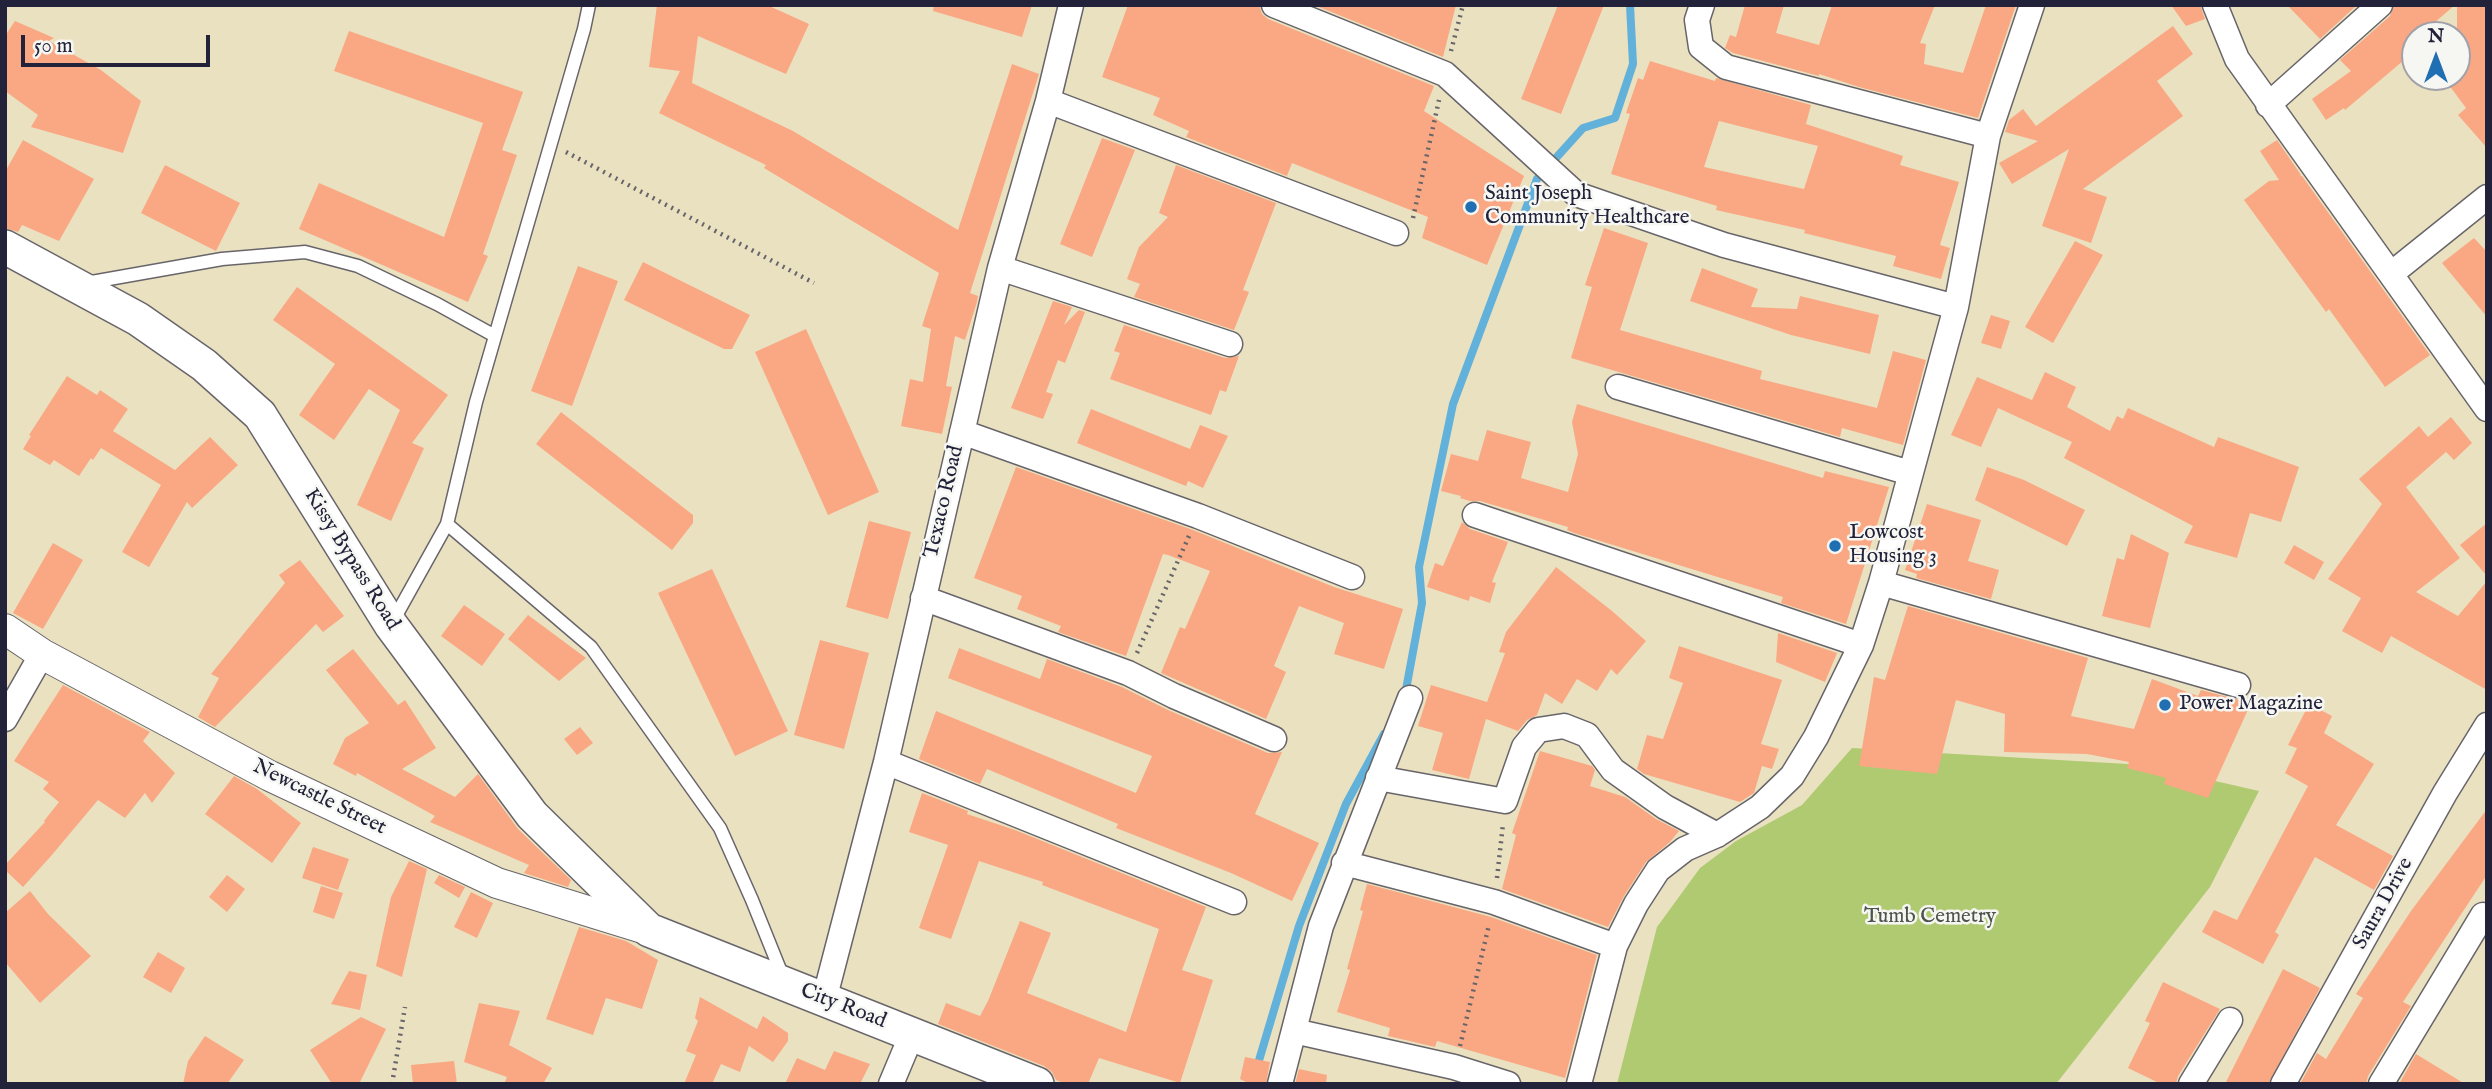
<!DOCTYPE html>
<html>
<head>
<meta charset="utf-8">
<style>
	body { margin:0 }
	#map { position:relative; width:2492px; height:1089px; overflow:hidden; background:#eae1c1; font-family:"IM FELL English",serif }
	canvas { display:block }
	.frame { position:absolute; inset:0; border:7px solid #22223b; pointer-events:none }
	.north { position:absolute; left:2401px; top:21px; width:70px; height:70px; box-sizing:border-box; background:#f6f6f2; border:2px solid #a1a1a9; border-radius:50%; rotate:0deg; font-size:19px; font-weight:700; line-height:28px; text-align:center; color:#22223b }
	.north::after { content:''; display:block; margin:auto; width:24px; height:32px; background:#1f6fb2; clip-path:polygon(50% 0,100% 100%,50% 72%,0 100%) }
	.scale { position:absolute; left:21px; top:35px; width:189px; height:32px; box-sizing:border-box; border:4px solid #22223b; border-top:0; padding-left:9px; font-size:21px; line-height:24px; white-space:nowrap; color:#22223b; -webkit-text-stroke:5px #f6f6f2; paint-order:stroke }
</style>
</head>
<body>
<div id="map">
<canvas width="2492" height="1089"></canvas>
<div class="frame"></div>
<div class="north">N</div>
<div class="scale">50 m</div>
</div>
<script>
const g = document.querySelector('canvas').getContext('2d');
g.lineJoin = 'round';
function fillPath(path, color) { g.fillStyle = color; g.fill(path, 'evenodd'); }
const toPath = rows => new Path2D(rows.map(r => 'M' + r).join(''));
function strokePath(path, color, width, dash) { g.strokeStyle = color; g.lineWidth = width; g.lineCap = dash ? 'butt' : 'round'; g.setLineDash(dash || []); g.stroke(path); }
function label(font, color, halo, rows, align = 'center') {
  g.font = font + ' "IM FELL English",serif'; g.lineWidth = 5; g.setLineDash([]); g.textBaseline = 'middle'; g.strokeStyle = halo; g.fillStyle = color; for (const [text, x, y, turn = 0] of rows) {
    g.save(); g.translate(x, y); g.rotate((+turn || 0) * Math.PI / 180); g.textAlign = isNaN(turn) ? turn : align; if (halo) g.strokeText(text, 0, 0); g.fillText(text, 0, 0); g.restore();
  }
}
const green = toPath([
	[1852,748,2145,765,2259,791,2210,887,2056,1084,1617,1084,1657,927,1700,868,1736,841,1802,805]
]);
const stream = toPath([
	[1405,695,1422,603,1419,567,1453,404,1537,179,1583,128,1615,118,1633,64,1630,5],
	[1257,1067,1299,926,1346,804,1384,734]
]);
const building = toPath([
	[657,5,767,5,809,24,786,74,698,36,692,83,793,131,958,230,1012,64,1039,74,970,293,978,296,977,302,965,340,955,336,946,386,952,387,942,434,901,426,910,379,923,382,931,329,922,326,939,273,764,168,766,165,659,113,680,71,649,67],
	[934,5,1032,5,1022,37,933,11],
	[1128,5,1259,5,1262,14,1268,19,1434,86,1424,111,1524,176,1487,265,1422,238,1428,217,1292,163,1287,176,1186,137,1189,131,1153,115,1160,98,1102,77],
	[1314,5,1456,5,1443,57],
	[1558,5,1604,5,1561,114,1521,99],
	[1745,5,1784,5,1776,33,1819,45,1832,5,1935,5,1920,43,1926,44,1924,64,1963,73,1986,5,2016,5,1978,118,1859,87,1819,74,1819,76,1733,53,1725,48,1730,35,1736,37],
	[2171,5,2200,5,2205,19,2186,26],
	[2287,5,2357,5,2320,39],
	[2394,5,2455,5,2420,35,2415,35,2415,40,2404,49,2410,55,2345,110,2344,108,2326,120,2312,99,2351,71,2340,60,2390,16],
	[2457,5,2487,5,2487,148,2458,115,2466,108,2443,77,2457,77],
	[15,21,54,38,49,41,101,70,141,101,123,153,31,127,38,115,5,91,5,36],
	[2173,26,2193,54,2157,81,2183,116,2083,189,2107,197,2091,243,2042,226,2069,149,2012,184,1999,163,2038,141,2005,132,2009,120,2023,109,2036,126],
	[349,31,523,92,502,150,517,155,483,254,488,256,468,302,299,229,319,183,444,237,483,123,334,71],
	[1650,61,1715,81,1716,78,1811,105,1806,124,1903,156,1900,165,1959,182,1940,245,1950,248,1941,279,1893,266,1896,256,1804,233,1805,230,1716,210,1717,206,1611,174,1630,114,1626,113,1638,78,1643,80],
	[1719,121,1818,146,1804,189,1704,167],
	[1102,138,1135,150,1092,257,1060,244],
	[23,140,94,179,59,241,22,225,18,232,5,228,5,172],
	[2277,140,2301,175,2300,176,2302,176,2430,355,2385,387,2329,309,2326,312,2244,200,2269,181,2279,180,2260,151],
	[165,165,240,203,216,251,141,213],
	[1176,165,1276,203,1243,290,1249,292,1234,330,1134,297,1140,284,1127,279,1139,247,1168,217,1159,213],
	[1604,228,1648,243,1620,330,1762,371,1760,379,1877,408,1893,351,1926,360,1903,445,1842,428,1840,437,1571,358,1592,287,1585,285],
	[2474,238,2487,252,2487,317,2442,263],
	[2075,241,2103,255,2053,343,2025,327],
	[643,262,750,315,732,349,724,349,624,300],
	[578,266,618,281,572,406,531,391],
	[1702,268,1758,289,1751,307,1797,309,1800,296,1879,315,1870,354,1791,335,1690,301],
	[297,287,448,395,412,443,424,448,391,521,357,505,400,410,369,389,334,440,299,415,335,364,273,320],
	[1053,301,1072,307,1064,325,1079,310,1085,312,1065,363,1058,360,1046,392,1053,394,1043,419,1011,408],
	[1991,315,2010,321,2001,349,1981,343],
	[1124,325,1225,358,1239,356,1226,392,1220,390,1211,415,1110,379,1120,353,1114,351],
	[806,329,879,492,828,515,755,352],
	[2045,372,2076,387,2067,407,2110,431,2117,416,2123,419,2128,408,2214,447,2218,437,2299,467,2281,522,2250,513,2237,558,2184,543,2193,526,2064,458,2072,442,1998,408,1981,447,1951,435,1977,377,2032,400],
	[67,376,97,395,100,390,128,409,113,431,175,470,210,437,238,465,192,508,187,502,149,567,122,552,161,485,101,448,93,460,91,458,79,476,54,460,50,465,23,449,31,436,29,435],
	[1577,404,1823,478,1825,471,1889,487,1846,624,1781,603,1783,597,1574,533,1567,530,1568,527,1480,501,1470,501,1460,498,1461,496,1441,491,1451,454,1478,461,1487,430,1531,442,1521,478,1568,492,1578,454,1572,422],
	[1091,409,1190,449,1200,425,1228,436,1203,488,1188,481,1186,486,1077,443],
	[561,412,693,515,693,523,672,550,536,444],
	[2451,417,2472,443,2454,460,2446,452,2406,487,2460,558,2416,592,2458,616,2487,581,2487,690,2391,636,2382,653,2342,631,2361,598,2328,579,2382,504,2359,479,2419,426,2428,437],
	[1016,467,1193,530,1334,587,1403,609,1384,669,1334,654,1344,623,1299,606,1274,666,1286,672,1266,719,1161,673,1180,627,1185,629,1210,571,1168,555,1163,554,1126,656,1058,632,1061,626,1017,609,1022,596,974,578],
	[1987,467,2024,480,2085,510,2067,546,1975,500],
	[1927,504,1981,520,1968,561,1999,570,1991,599,1916,578,1917,574,1905,570],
	[869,521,911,532,888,619,846,607],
	[1462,522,1470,529,1508,542,1492,582,1496,583,1490,603,1470,596,1469,601,1427,587,1435,563,1443,566],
	[2487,523,2487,576,2460,545],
	[2131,534,2169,553,2150,628,2102,616,2117,558,2124,560],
	[53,543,83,560,43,629,13,613],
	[2294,545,2324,562,2314,580,2284,563],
	[300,560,344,616,323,632,316,624,215,727,198,717,219,678,211,674,285,583,279,575],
	[1556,567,1612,611,1646,641,1617,675,1611,669,1597,691,1577,679,1562,704,1545,693,1537,715,1527,720,1518,731,1486,719,1469,779,1432,770,1443,733,1418,726,1431,685,1487,702,1505,653,1499,652,1506,632],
	[712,569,788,731,735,756,658,593],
	[464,605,505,634,482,666,441,636],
	[1908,606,2088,658,2071,716,2134,729,2152,679,2198,696,2201,690,2251,703,2208,798,2164,784,2166,778,2127,768,2129,762,2087,754,2004,752,2005,714,1956,700,1937,774,1859,766,1874,677,1885,680],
	[528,615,586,658,559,681,508,639],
	[1778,633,1837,653,1825,682,1776,662],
	[820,640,869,653,844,749,794,735],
	[1679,646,1782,680,1761,744,1779,749,1772,769,1762,766,1754,793,1740,802,1644,774,1637,769,1647,735,1663,739,1683,683,1669,678],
	[959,648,1040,679,1047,659,1122,687,1168,710,1268,753,1282,752,1255,814,1319,843,1292,901,1231,873,1116,828,1118,824,987,769,980,784,919,759,936,711,1136,793,1152,756,948,678],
	[353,649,398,705,405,700,436,748,402,769,455,797,478,774,518,829,571,880,568,887,524,873,529,865,430,822,435,816,357,773,356,776,333,764,345,738,369,723,326,670],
	[63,685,150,732,143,741,175,773,152,803,145,793,125,818,98,800,51,856,23,887,5,870,5,865,45,822,44,821,59,802,43,789,49,782,14,761],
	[2309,704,2332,716,2324,733,2374,764,2336,825,2393,856,2374,890,2315,857,2275,932,2279,935,2263,964,2202,932,2214,910,2237,920,2308,786,2285,773,2297,748,2288,745],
	[580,727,593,743,577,755,564,739],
	[1540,751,1592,766,1595,770,1590,786,1625,797,1656,819,1679,831,1670,842,1646,862,1624,896,1608,927,1502,889,1516,835,1512,833],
	[234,776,257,789,301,823,272,863,205,814],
	[922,793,968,811,967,814,1015,830,1206,907,1182,970,1213,980,1180,1083,1099,1058,1088,1084,1066,1084,1056,1080,1052,1072,1044,1066,938,1024,946,1003,980,1016,988,1001,1020,921,1051,933,1027,993,1126,1032,1159,929,1042,885,1043,882,979,861,951,939,919,928,948,845,909,832],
	[2487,809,2487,875,2403,1002,2411,1006,2368,1076,2366,1084,2300,1084,2317,1053,2326,1059,2363,998,2356,994,2411,911],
	[313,847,349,859,338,890,302,878],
	[409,861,427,869,402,977,376,966,391,897],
	[227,875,245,889,227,912,209,897],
	[439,875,465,887,459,898,434,883],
	[1367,884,1491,917,1597,955,1565,1078,1437,1041,1435,1047,1388,1036,1390,1028,1337,1012,1350,970,1347,969,1363,911,1360,910],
	[321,886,343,893,334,919,313,912],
	[30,891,48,914,91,956,40,1003,5,962,5,913],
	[471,892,493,903,477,938,454,927],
	[579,927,626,941,658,960,642,1009,606,998,593,1035,546,1019],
	[158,952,185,968,171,993,143,977],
	[2283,969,2320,988,2268,1084,2225,1084],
	[349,971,367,975,360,1010,331,1004],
	[2163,982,2220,1009,2178,1076,2176,1084,2161,1084,2128,1068,2150,1023,2145,1021],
	[700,997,757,1029,763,1016,788,1033,788,1041,773,1062,749,1046,740,1072,721,1064,712,1084,684,1084,696,1055,686,1051,698,1021,695,1018],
	[479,1003,520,1011,509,1045,552,1068,543,1084,504,1084,507,1077,464,1062],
	[361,1017,386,1029,359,1084,332,1084,310,1050],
	[205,1036,244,1060,227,1084,183,1084,188,1061],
	[834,1051,870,1064,860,1084,785,1084,797,1058,825,1070],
	[2416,1054,2465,1084,2399,1084],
	[1245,1057,1270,1062,1266,1084,1250,1084,1240,1079],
	[454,1061,457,1084,413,1084,411,1065],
	[1299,1069,1327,1075,1326,1084,1295,1084]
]);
const path = toPath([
	[1451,51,1463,5],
	[566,152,814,283],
	[1413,218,1439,100],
	[1137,653,1189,536],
	[1497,878,1503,824],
	[1460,1046,1489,925],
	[392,1084,405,1007]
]);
const service = toPath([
	[86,283,222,259,305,252,358,266,437,304,495,336],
	[447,524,591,647,720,828,752,900,783,977],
	[393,621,447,524,476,402,584,29,589,5]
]);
const minor = toPath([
	[1274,5,1445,74,1576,194,1724,245,1956,307],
	[1702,5,1697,20,1701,47,1726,67,1988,136],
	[2215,5,2237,59,2487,409],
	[1048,101,1396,233],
	[2268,105,2380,5],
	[1000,268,1230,344],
	[2391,274,2487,197],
	[1618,387,1910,473],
	[962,432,1198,516,1352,577],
	[1475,515,1861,645],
	[1881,583,2238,685],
	[923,598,1128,673,1174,696,1274,739],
	[5,719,42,654],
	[886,762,1234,902],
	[1378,778,1505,801,1524,747,1538,730,1564,726,1587,735,1613,770,1665,807,1717,835],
	[1344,863,1494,902,1615,946],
	[824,1000,886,762,1000,268,1048,101,1071,5],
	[1294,1031,1454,1067,1508,1084],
	[891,1084,912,1034],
	[1280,1084,1321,926,1410,698],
	[1579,1084,1615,946,1636,904,1658,870,1685,849,1717,835,1760,807,1792,776,1816,737,1861,645,1881,583,1956,307,1988,136,2032,5],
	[2191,1084,2230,1020],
	[2283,1084,2445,793,2487,725],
	[2381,1084,2483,915]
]);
const tertiary = toPath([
	[5,629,42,654,270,776,497,883,649,930]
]);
const secondary = toPath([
	[5,247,138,319,204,365,260,415,391,625,532,815,649,930,1037,1084]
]);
const markers = [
	[1471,207,7,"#1f6fb2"],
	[1835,546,7,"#1f6fb2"],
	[2165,705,7,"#1f6fb2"]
];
const poiNames = [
	["Saint Joseph",1485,195],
	["Community Healthcare",1485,219],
	["Lowcost",1849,534],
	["Housing 3",1849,558],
	["Power Magazine",2179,705]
];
const streetNames = [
	["Texaco Road",945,502,-77],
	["Kissy Bypass Road",351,560,58],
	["Newcastle Street",319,798,26],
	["Saura Drive",2384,904,-61],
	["City Road",843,1007,21]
];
const parkNames = [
	["Tumb Cemetry",1930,918]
];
fillPath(green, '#afca71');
strokePath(stream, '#61b1db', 8);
fillPath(building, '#f9a883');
strokePath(service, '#68656a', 15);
strokePath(minor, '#68656a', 27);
strokePath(tertiary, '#68656a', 32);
strokePath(secondary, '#68656a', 36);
strokePath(path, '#68656a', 4.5, [2, 5]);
strokePath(service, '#fff', 12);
strokePath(minor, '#fff', 24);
strokePath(tertiary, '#fff', 30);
strokePath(secondary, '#fff', 33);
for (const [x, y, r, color] of markers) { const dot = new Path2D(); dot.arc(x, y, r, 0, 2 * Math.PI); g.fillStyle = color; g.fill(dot); strokePath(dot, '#f6f6f2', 2.5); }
label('21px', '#22223b', '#f6f6f2', poiNames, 'left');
label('21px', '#22223b', '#f6f6f2', streetNames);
label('21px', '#4c544b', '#f6f6f2', parkNames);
</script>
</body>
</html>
